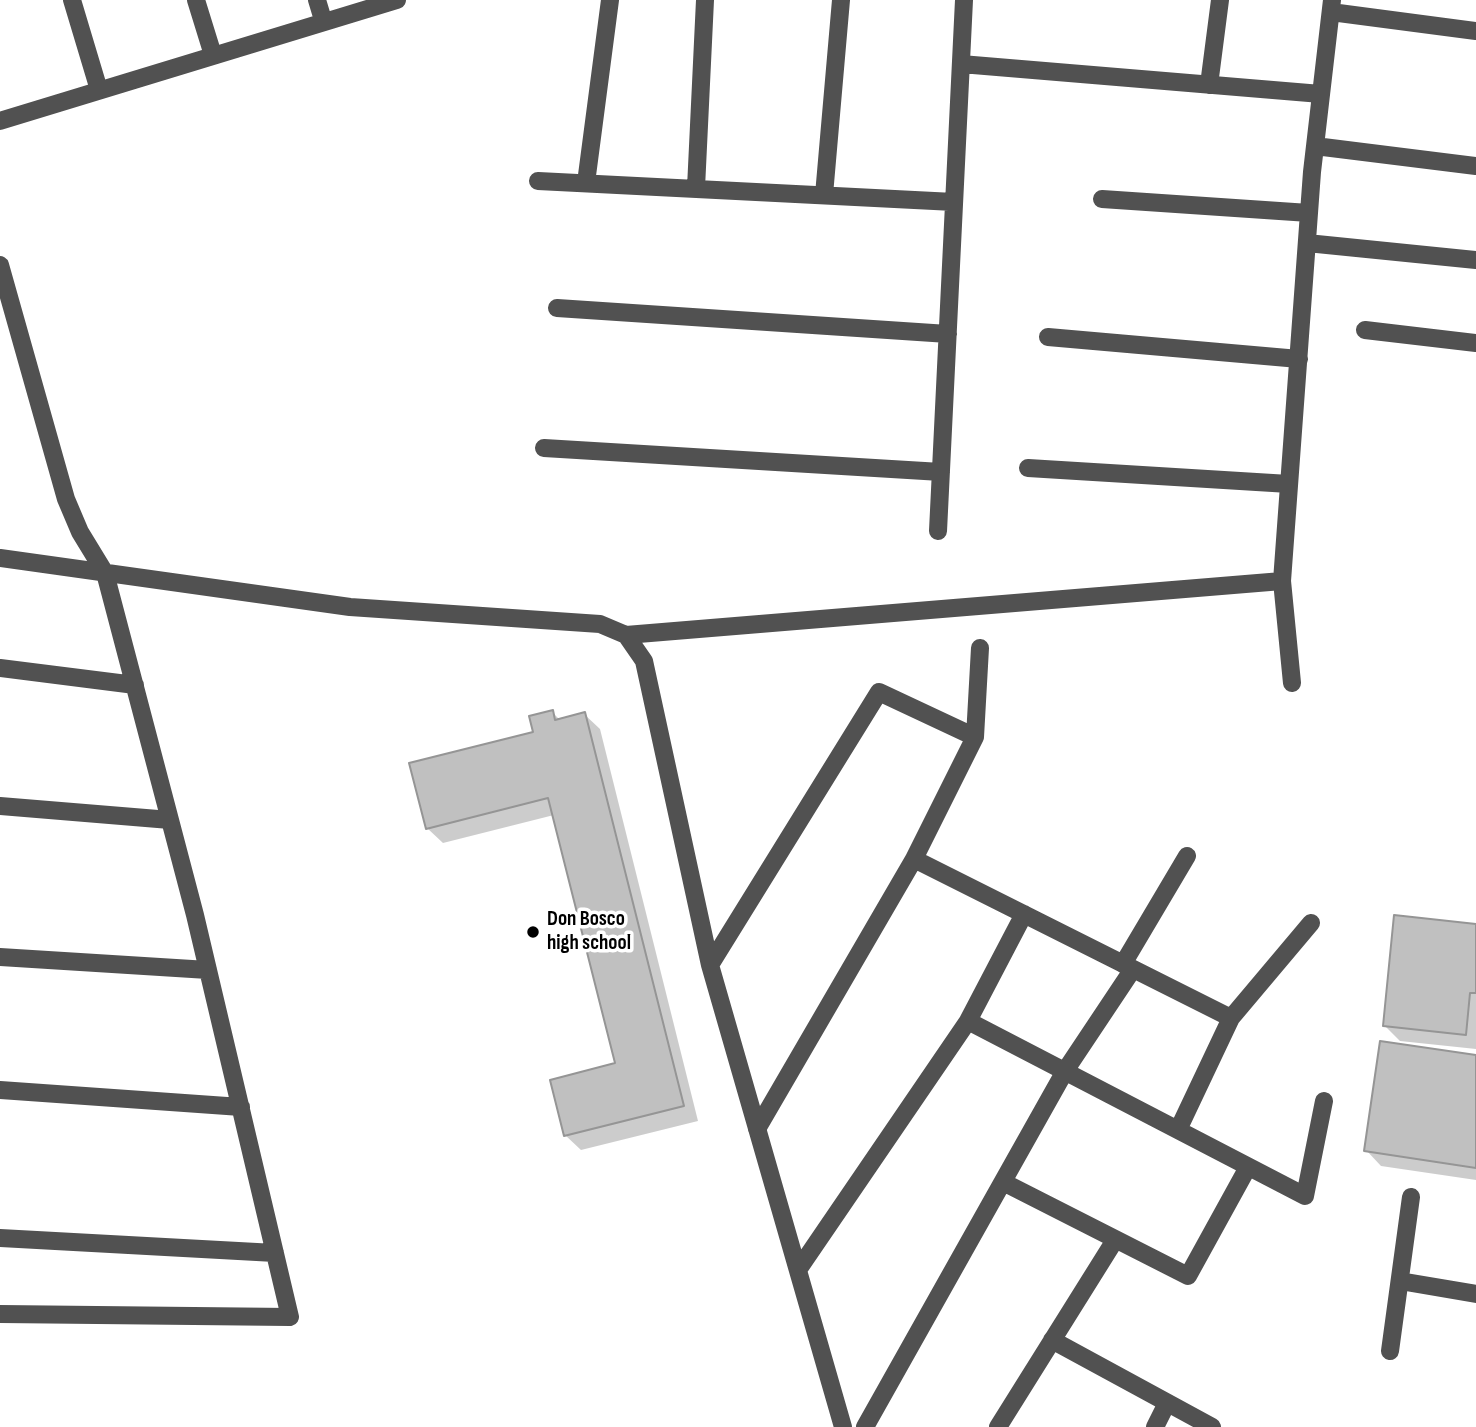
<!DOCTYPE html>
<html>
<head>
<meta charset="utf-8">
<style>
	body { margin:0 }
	canvas { display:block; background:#fff }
</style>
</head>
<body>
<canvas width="1476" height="1427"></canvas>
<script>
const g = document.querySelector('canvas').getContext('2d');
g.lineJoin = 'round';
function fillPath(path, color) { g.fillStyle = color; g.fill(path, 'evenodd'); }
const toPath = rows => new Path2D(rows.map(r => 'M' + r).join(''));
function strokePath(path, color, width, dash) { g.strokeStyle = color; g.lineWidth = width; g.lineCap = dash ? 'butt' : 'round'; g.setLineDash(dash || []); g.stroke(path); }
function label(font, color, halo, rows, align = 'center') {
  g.font = font + ' "Sofia Sans Condensed",sans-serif'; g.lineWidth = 7; g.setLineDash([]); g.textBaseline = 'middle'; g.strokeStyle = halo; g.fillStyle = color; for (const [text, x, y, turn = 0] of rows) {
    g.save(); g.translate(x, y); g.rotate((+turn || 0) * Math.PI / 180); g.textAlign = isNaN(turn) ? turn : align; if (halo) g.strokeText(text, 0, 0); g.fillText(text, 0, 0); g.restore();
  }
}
const shadow = toPath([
	[552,712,560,720,584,714,600,729,698,1121,581,1150,565,1135,617,1065,554,815,443,843,427,828,535,733],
	[1476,925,1476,1049,1400,1041,1385,1026],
	[1476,1057,1476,1180,1381,1166,1366,1150]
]);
const building = toPath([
	[553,710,555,720,585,712,684,1106,564,1136,550,1080,615,1063,548,798,426,829,409,763,533,732,529,716,553,710],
	[1394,915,1476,924,1476,993,1470,993,1466,1035,1383,1026,1394,915],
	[1380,1041,1476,1055,1476,1168,1364,1151,1380,1041]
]);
const minor = toPath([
	[72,0,99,90],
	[196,0,213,55],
	[317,0,323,20],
	[1331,12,1476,31],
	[961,64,1321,94],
	[1209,85,1220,0],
	[0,121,397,0],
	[1315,146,1476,166],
	[538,181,954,202],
	[586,183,610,0],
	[696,188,705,0],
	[824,195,841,0],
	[1102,199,1309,213],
	[1307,243,1476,260],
	[0,265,66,499,80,532,105,573,195,915,290,1317,0,1314],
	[557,308,948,334],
	[1365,330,1476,343],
	[1048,337,1299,359],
	[544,448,941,472],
	[1028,468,1289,484],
	[938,531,964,0],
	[0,558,350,607,600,624,626,635,1282,581],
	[626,635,644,661,710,965,843,1427],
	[0,668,135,685],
	[1292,683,1282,581,1312,172,1332,0],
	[0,806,170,820],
	[914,859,975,737,980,648],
	[0,957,208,970],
	[1123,964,1187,856],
	[710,965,879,692,975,737],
	[968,1021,1305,1196,1324,1101],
	[0,1090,241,1107],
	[757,1129,914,859,1231,1018,1311,923],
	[1178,1130,1231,1018],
	[1003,1182,1188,1276,1248,1167],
	[0,1238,275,1253],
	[798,1270,968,1021,1024,914],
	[1400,1281,1476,1294],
	[1052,1340,1212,1427],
	[1390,1351,1411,1197],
	[865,1427,1065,1071,1133,969],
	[998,1427,1115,1240],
	[1155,1427,1167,1403]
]);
const markers = [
	[533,932,7,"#000"]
];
const poiNames = [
	["Don Bosco",547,920],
	["high school",547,944]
];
fillPath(shadow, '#0003');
fillPath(building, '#c0c0c0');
strokePath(building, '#959595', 2);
strokePath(minor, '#515151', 18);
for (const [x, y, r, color] of markers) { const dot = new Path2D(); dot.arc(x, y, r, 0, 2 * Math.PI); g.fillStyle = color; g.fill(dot); strokePath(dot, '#fff', 2.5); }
label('bold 21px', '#000', '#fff', poiNames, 'left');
</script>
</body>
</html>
